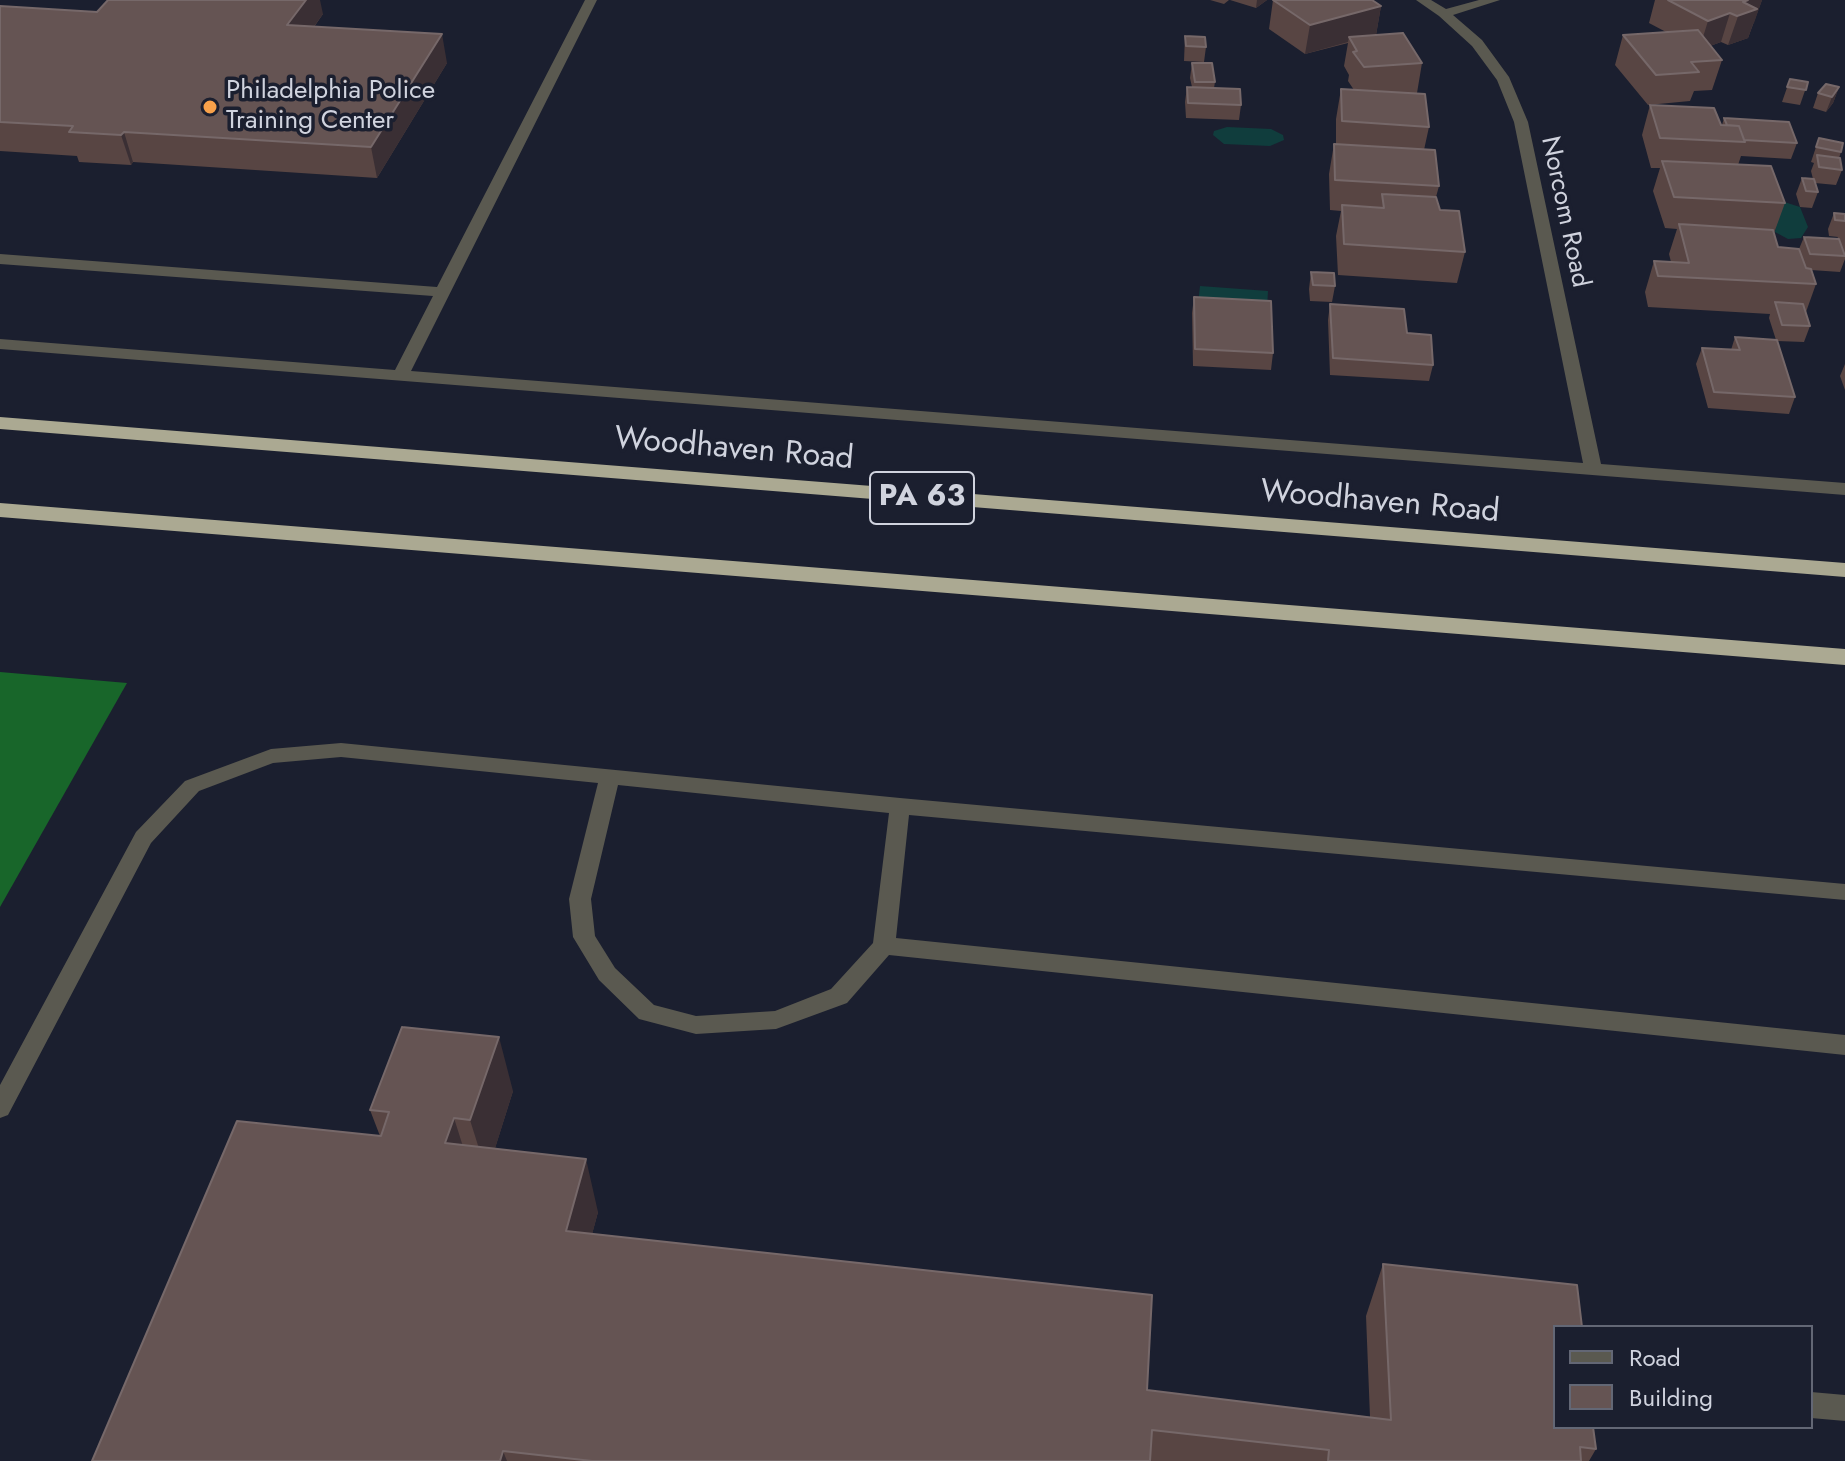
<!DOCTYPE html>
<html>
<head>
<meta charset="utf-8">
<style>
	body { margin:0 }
	#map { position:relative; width:1845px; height:1461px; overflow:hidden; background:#1b1f2f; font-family:Jost,sans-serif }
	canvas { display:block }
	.legend { position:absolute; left:1553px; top:1325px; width:260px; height:104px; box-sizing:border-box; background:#1b1f2f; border:2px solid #636775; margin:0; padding:10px 14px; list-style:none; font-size:24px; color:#d0d3de }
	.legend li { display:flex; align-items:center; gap:16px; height:40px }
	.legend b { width:40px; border:2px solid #636775 }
</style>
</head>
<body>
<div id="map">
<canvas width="1845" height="1461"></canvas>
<ul class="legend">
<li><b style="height:10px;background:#5a5950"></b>Road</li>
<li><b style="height:22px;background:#655453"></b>Building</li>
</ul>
</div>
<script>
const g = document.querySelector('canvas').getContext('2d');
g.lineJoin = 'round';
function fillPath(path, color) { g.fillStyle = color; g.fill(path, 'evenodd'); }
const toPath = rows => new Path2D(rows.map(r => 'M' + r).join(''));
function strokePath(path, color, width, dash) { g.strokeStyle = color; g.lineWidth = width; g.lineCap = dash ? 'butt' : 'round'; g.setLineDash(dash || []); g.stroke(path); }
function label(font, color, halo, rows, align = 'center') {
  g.font = font + ' Jost,sans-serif'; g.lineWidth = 7; g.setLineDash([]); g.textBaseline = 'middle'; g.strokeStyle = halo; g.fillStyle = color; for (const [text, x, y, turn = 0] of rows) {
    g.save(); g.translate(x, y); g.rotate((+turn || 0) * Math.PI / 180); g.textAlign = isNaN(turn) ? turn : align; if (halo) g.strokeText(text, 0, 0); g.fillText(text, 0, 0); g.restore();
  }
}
const forest = toPath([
	[0,672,127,683,0,907]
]);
const water = toPath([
	[1227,127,1271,129,1283,135,1284,140,1270,146,1224,144,1213,135,1214,131],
	[1778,200,1800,207,1808,227,1801,238,1788,239,1775,232],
	[1200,286,1268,291,1267,309,1198,304]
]);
const minor = toPath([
	[585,0,597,0,411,371,1583,463,1514,122,1497,80,1472,46,1439,16,1416,0,1431,0,1446,9,1479,0,1500,0,1453,15,1482,40,1509,77,1528,122,1601,464,1845,483,1845,495,0,349,0,339,395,370,433,296,0,264,0,254,437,287,585,0],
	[341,743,900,798,1845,884,1845,900,909,815,896,938,1845,1035,1845,1055,889,955,847,1003,776,1029,696,1034,639,1019,599,980,573,937,569,899,598,783,341,757,273,763,199,791,151,843,8,1115,0,1118,0,1085,136,832,185,781,271,749,341,743],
	[618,785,889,813,873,943,831,989,775,1011,696,1016,654,1005,615,968,595,936,591,899,618,785],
	[1811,1392,1845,1395,1845,1421,1811,1418,1811,1392]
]);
const highway = toPath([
	[0,417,1845,563,1845,577,0,429,0,417],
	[0,503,1845,649,1845,665,0,517,0,503]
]);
const wall = toPath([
	[1210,0,1229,0,1224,4],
	[1230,0,1267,0,1256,8],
	[1273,0,1381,6,1376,35,1422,63,1417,93,1411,93,1429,127,1424,150,1439,186,1436,197,1440,210,1465,252,1457,283,1338,275,1336,236,1341,211,1330,210,1329,174,1334,144,1336,144,1336,119,1341,89,1354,90,1348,81,1349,75,1344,66,1348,43,1305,54,1269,29],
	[1655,0,1762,0,1748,38,1728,45,1721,42,1710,46,1722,60,1712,90,1694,91,1690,101,1648,105,1615,65,1623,35,1666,32,1649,23],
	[0,6,97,12,323,14,314,27,447,63,377,178,133,162,131,165,79,162,77,156,0,151],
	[1185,36,1206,47,1204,62,1184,61],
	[1192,63,1215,82,1214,88,1241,105,1239,120,1186,118,1185,102,1187,87,1192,87,1190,78],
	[1790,79,1808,82,1800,105,1782,102],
	[1839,87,1833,103,1826,112,1813,108,1818,93],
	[1650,105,1721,125,1722,125,1724,118,1797,143,1791,159,1741,156,1738,165,1785,203,1774,233,1778,247,1799,249,1804,237,1837,239,1838,237,1829,236,1828,229,1834,213,1845,214,1845,259,1840,272,1811,270,1816,284,1806,312,1810,326,1804,342,1777,341,1795,397,1789,414,1708,408,1696,364,1702,348,1731,350,1735,337,1776,340,1769,318,1770,314,1648,307,1645,292,1654,261,1671,262,1669,254,1677,229,1665,228,1653,191,1660,168,1651,168,1642,135],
	[1819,138,1841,152,1839,158,1842,170,1836,185,1815,183,1818,192,1812,208,1800,207,1796,194,1802,178,1813,179,1811,171,1814,163,1811,162],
	[1311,272,1335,286,1332,302,1310,301,1309,289],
	[1194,297,1273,353,1271,370,1193,366,1192,313],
	[1330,304,1407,333,1433,365,1429,381,1330,375,1328,320],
	[1845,364,1845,390,1840,376],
	[513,1091,495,1148,598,1212,592,1234,1147,1390,1370,1417,1366,1316,1383,1264,1596,1449,1589,1461,92,1461,380,1136,370,1110]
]);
const shadedWall = toPath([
	[306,0,320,0,323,14,294,54,287,25],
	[1257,0,1267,0,1256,8],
	[1748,0,1762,0,1754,23,1753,24,1748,38,1728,45,1743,2],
	[1381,6,1376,35,1349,37,1348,42,1305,54,1310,25],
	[1730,13,1721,42,1699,50,1708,21],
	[442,34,447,63,377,178,371,147],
	[1839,87,1833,103,1826,112,1832,97],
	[124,132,133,162,131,165,121,135],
	[499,1037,513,1091,487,1174,470,1120],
	[454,1118,471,1172,445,1143],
	[586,1159,598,1212,579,1283,566,1231],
	[503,1451,507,1461,500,1461]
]);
const building = toPath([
	[108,0,306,0,287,25,442,34,371,147,124,132,121,135,69,132,73,126,0,122,0,6,97,12,108,0],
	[1273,0,1372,0,1381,6,1310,25,1273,0],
	[1668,0,1748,0,1743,2,1757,9,1737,16,1730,13,1708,21,1668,0],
	[1698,30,1722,60,1691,62,1699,72,1656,75,1623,35,1698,30],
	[1403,33,1422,63,1364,67,1353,52,1357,51,1349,37,1403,33],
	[1185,36,1205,37,1206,47,1186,46,1185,36],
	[1192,63,1212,63,1215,82,1195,82,1192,63],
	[1790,79,1808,82,1806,90,1787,87,1790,79],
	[1826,84,1839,87,1832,97,1818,93,1826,84],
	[1187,87,1240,89,1241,105,1188,103,1187,87],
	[1341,89,1425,94,1429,127,1342,121,1341,89],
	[1650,105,1714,108,1721,125,1739,126,1745,142,1660,138,1650,105],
	[1724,118,1789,122,1797,143,1744,140,1739,126,1727,125,1724,118],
	[1819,138,1843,143,1841,152,1816,147,1819,138],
	[1334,144,1435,150,1439,186,1335,180,1334,144],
	[1817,155,1840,158,1842,170,1819,167,1817,155],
	[1662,161,1771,166,1785,203,1674,197,1662,161],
	[1802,178,1814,179,1818,192,1806,191,1802,178],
	[1382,194,1436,197,1440,210,1459,211,1465,252,1344,244,1342,205,1384,208,1382,194],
	[1834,213,1845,214,1845,221,1835,220,1834,213],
	[1679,224,1773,230,1778,247,1799,249,1806,268,1811,269,1816,284,1658,276,1654,261,1689,263,1679,224],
	[1804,237,1839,239,1845,256,1810,254,1804,237],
	[1311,272,1334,273,1335,286,1313,285,1311,272],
	[1194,297,1271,301,1273,353,1195,349,1194,297],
	[1775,302,1803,304,1810,326,1782,325,1775,302],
	[1330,304,1404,309,1407,333,1431,335,1433,365,1333,358,1330,304],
	[1735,337,1777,340,1795,397,1714,392,1702,348,1740,350,1735,337],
	[402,1027,499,1037,470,1120,454,1118,445,1143,586,1159,566,1231,1152,1295,1147,1390,1391,1420,1383,1264,1577,1285,1582,1327,1555,1327,1555,1427,1593,1427,1596,1449,1580,1447,1581,1461,1328,1461,1329,1450,1152,1430,1150,1461,592,1461,503,1451,500,1461,92,1461,237,1121,381,1136,389,1112,370,1110,402,1027]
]);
const markers = [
	[210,107,8,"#f8a14a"]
];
const farPoinames = [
	["Philadelphia Police",226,92],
	["Training Center",226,122]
];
const farStreetnames = [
	["Norcom Road",1564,212,78]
];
const shields = [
	[922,498,104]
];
const shieldNames = [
	["PA 63",922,498]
];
const streetNames = [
	["Woodhaven Road",734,450,5],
	["Woodhaven Road",1380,503,5]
];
fillPath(forest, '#18662a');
fillPath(water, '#103d3d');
fillPath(minor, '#5a5950');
fillPath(highway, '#aba992');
fillPath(wall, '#584543');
fillPath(shadedWall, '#3a2f34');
fillPath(building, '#655453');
strokePath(building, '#766869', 2);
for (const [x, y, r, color] of markers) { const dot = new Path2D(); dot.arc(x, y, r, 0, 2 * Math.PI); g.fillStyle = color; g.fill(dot); strokePath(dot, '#1b1f2f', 3); }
label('26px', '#d0d3de', '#1b1f2f', farPoinames, 'left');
label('26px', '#d0d3de', '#1b1f2f', farStreetnames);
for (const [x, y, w] of shields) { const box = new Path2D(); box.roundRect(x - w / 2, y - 26, w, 52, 6); g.fillStyle = '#1b1f2f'; g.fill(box); strokePath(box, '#d0d3de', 2); }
label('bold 30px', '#d0d3de', null, shieldNames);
label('32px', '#d0d3de', '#1b1f2f', streetNames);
</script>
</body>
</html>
